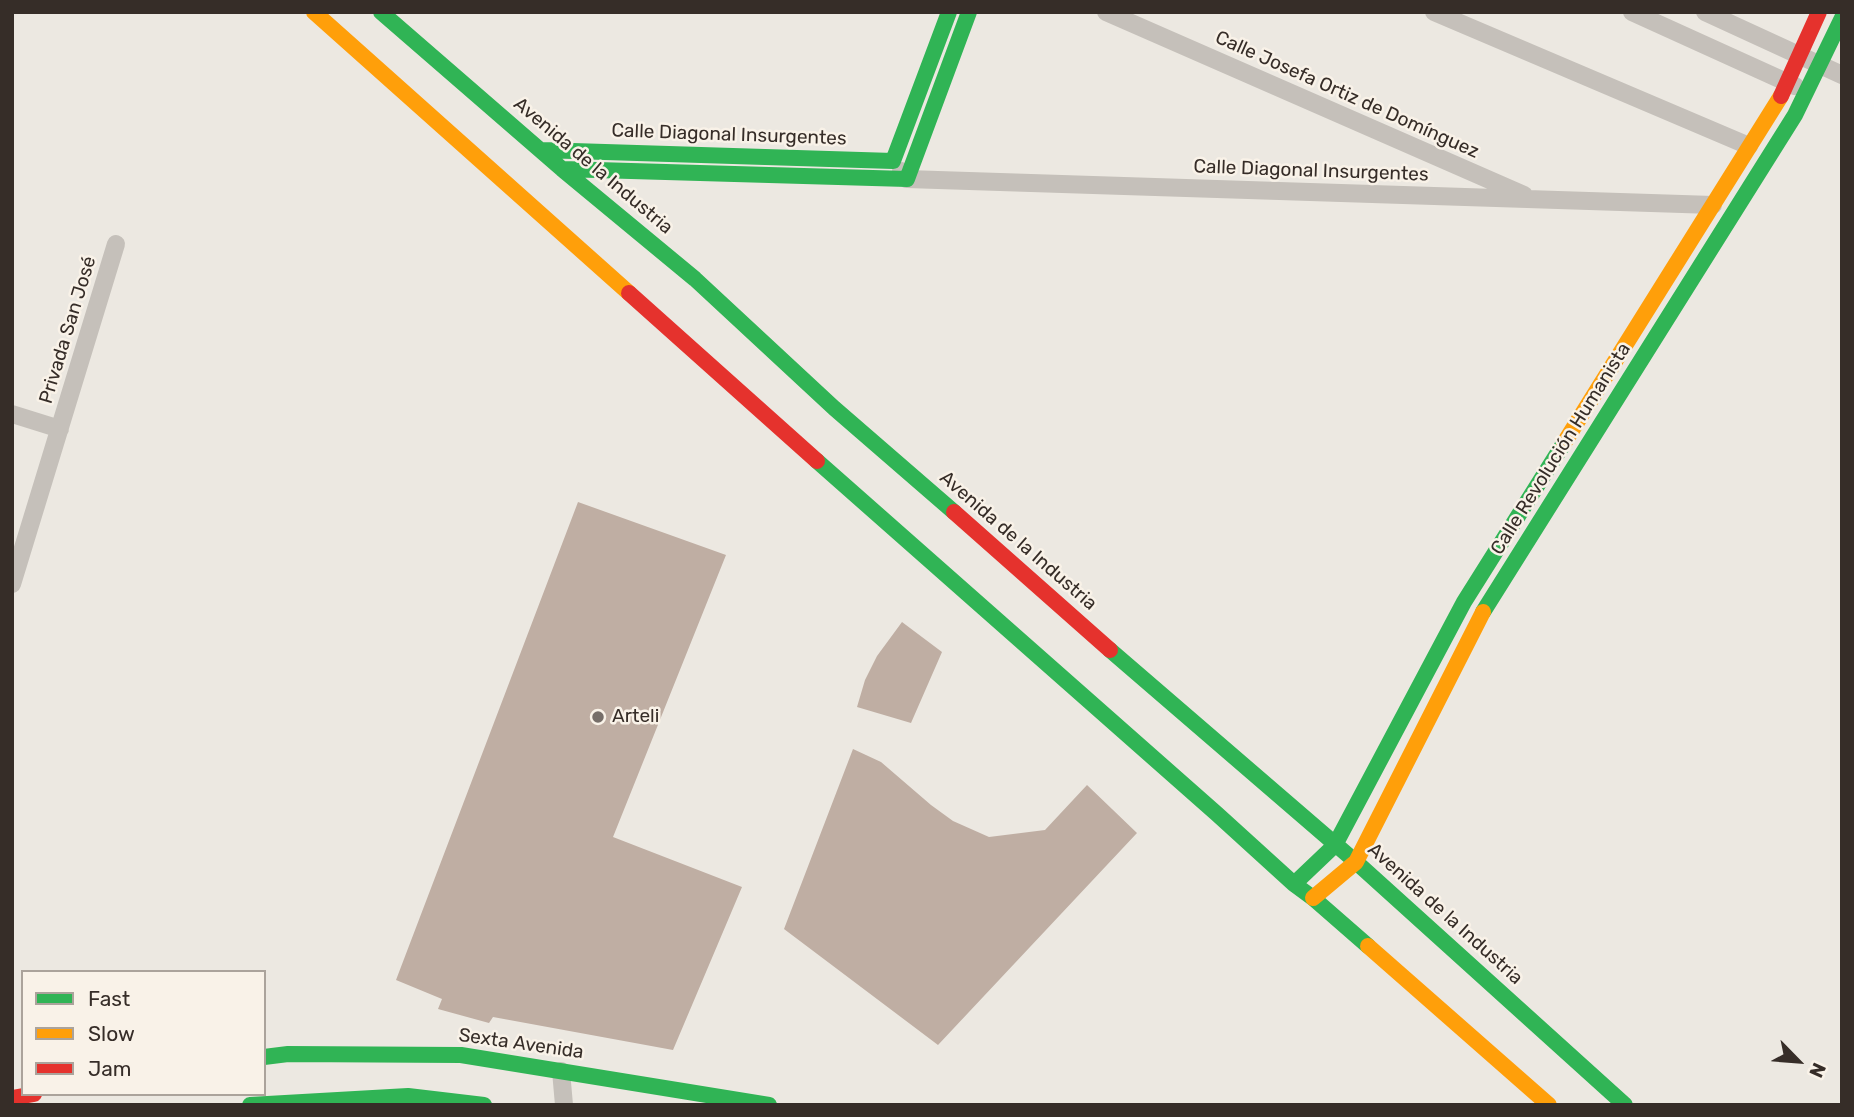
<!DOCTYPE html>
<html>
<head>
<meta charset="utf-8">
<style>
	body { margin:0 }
	#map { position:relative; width:1854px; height:1117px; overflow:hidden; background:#ece8e1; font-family:Rubik,sans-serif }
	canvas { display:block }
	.frame { position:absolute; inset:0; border:14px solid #362d28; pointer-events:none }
	.legend { position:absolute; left:21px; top:970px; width:245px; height:126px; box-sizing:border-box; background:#f9f2e8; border:2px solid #aba39b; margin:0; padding:9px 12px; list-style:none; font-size:21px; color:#362d28 }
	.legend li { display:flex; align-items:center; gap:14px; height:35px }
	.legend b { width:35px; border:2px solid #aba39b }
	.north { position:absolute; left:1763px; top:1026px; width:70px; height:70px; -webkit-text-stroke:5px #f9f2e8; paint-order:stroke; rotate:115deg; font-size:19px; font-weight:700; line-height:28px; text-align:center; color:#362d28 }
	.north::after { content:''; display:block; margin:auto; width:24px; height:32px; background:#362d28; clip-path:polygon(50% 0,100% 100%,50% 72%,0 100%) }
</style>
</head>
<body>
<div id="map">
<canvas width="1854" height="1117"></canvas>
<div class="frame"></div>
<ul class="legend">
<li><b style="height:9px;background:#30b455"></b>Fast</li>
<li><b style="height:9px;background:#ff9f0a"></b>Slow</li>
<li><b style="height:9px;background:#e5322d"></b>Jam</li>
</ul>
<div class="north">N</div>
</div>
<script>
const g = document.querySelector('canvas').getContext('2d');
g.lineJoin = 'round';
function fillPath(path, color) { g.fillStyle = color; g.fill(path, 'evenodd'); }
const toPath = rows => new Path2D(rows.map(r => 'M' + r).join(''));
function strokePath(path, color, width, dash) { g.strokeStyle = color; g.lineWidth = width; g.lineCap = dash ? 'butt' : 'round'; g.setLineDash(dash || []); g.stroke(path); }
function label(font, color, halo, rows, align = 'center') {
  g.font = font + ' Rubik,sans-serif'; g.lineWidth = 5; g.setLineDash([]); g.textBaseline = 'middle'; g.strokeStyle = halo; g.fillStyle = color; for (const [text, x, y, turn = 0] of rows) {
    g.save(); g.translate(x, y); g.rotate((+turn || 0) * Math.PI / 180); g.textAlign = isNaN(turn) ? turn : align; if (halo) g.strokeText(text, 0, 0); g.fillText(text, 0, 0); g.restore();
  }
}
const building = toPath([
	[578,502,726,555,613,837,742,887,673,1050,493,1017,489,1023,438,1009,442,999,396,980],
	[902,622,942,652,911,723,857,707,865,680,877,656],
	[853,749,881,762,931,805,953,821,989,837,1045,830,1087,785,1137,833,938,1045,784,929]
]);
const street = toPath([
	[1106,12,1524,195],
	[1434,12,1749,146],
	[1632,12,1795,86],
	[1705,12,1842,75],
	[901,171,907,179,1713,205],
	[12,414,60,429],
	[12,584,116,244],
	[561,1071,564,1105]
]);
const fast = toPath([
	[381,12,562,169,695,279,834,408,954,512],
	[541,150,893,161,949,12],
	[562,169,907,179,969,12],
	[817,461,1217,814,1294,884,1313,898,1368,946],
	[1483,612,1795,115,1842,18],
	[1110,650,1356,862,1625,1105],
	[1294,884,1335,845,1464,602,1564,443],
	[264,1057,288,1054,461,1055,769,1105],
	[250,1105,408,1096,484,1105]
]);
const slow = toPath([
	[314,12,629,293],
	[1564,443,1781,96],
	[1313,898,1356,862,1483,612],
	[1368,946,1549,1105]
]);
const jam = toPath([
	[1781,96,1819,12],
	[629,293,817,461],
	[954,512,1110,650],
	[12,1098,34,1094]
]);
const markers = [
	[598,717,7,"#766e69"]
];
const streetNames = [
	["Calle Josefa Ortiz de Domínguez",1347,95,24],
	["Calle Diagonal Insurgentes",729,135,2],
	["Avenida de la Industria",593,166,40],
	["Calle Diagonal Insurgentes",1311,171,2],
	["Privada San José",68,330,-73],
	["Calle Revolución Humanista",1561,449,-58],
	["Avenida de la Industria",1018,541,41],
	["Avenida de la Industria",1445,914,42],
	["Sexta Avenida",521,1044,8]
];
const poiNames = [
	["Arteli",612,717]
];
fillPath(building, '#bfaea3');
strokePath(street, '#c5c0ba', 18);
strokePath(fast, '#30b455', 16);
strokePath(slow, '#ff9f0a', 16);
strokePath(jam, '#e5322d', 16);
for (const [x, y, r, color] of markers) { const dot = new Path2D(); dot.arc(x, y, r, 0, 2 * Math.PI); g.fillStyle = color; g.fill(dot); strokePath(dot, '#f9f2e8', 2.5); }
label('19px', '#362d28', '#f9f2e8', streetNames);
label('19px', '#362d28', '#f9f2e8', poiNames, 'left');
</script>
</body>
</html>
